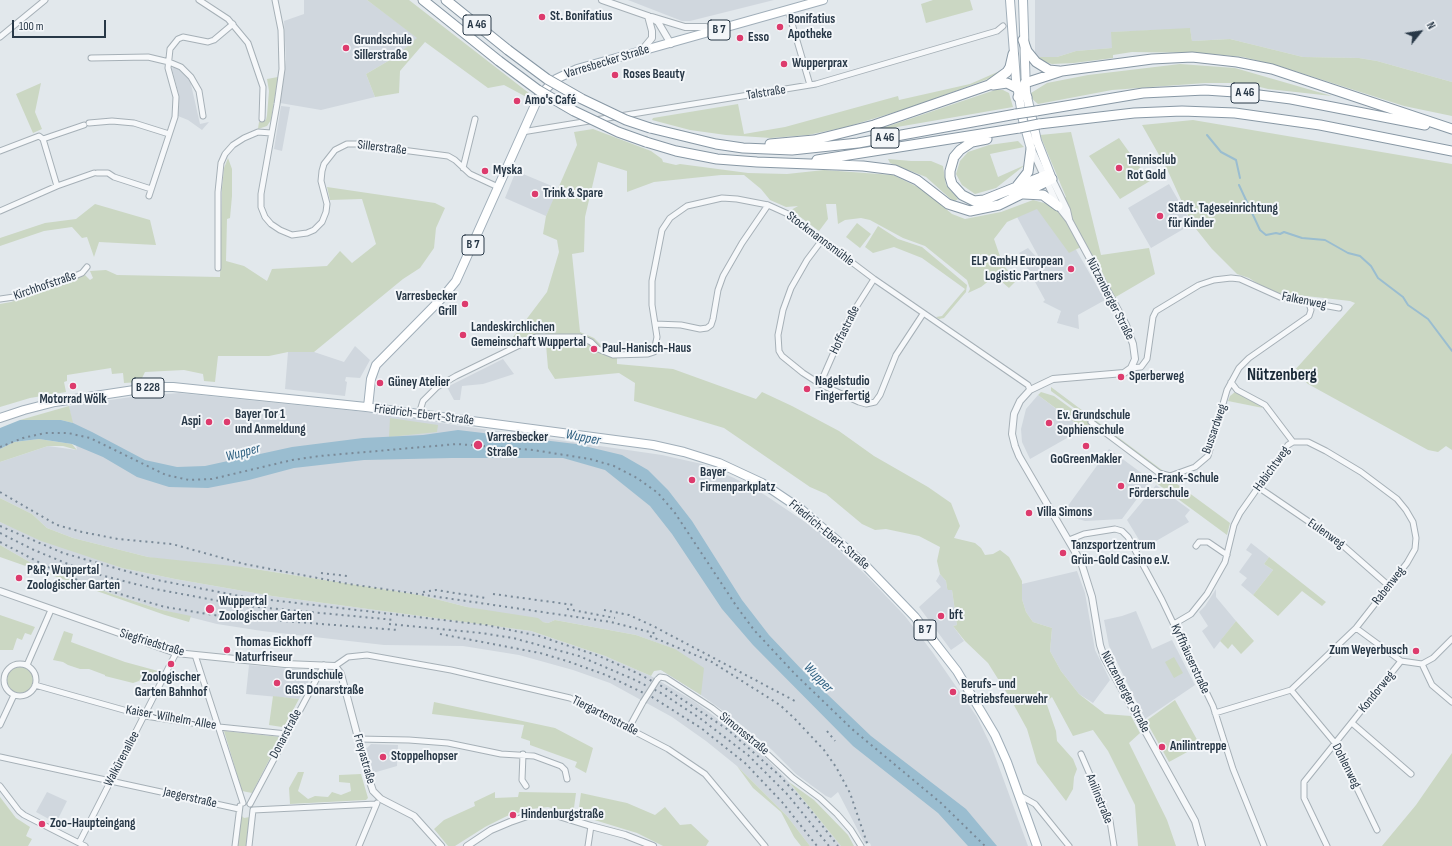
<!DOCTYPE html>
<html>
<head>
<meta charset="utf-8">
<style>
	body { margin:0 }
	#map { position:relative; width:1452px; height:846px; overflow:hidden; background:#e2e8ec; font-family:"Sofia Sans Condensed",sans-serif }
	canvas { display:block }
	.north { position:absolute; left:1400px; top:12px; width:40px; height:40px; -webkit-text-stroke:3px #f3f6f9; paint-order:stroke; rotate:60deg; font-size:11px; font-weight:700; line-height:16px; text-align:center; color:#283847 }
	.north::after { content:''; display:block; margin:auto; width:14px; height:18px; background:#283847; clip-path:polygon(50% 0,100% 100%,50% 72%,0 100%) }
	.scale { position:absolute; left:12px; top:20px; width:94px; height:18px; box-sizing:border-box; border:2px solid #283847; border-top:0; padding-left:5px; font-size:12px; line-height:14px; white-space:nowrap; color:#283847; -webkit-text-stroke:3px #f3f6f9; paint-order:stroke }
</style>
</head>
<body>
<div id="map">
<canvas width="1452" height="846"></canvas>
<div class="north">N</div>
<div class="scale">100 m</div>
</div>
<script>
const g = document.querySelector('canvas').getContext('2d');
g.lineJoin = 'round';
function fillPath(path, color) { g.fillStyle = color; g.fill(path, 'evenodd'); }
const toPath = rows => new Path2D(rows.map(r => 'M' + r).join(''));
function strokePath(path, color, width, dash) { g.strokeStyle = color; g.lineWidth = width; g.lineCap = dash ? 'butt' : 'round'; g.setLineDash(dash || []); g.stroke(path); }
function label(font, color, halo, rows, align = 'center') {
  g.font = font + ' "Sofia Sans Condensed",sans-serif'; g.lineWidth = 4; g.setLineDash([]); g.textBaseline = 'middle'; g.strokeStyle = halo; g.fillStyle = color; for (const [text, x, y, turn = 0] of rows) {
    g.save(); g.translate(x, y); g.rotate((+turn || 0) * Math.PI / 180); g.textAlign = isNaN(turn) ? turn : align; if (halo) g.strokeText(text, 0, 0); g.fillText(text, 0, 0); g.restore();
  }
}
const built = toPath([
	[304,0,367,0,418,38,395,57,366,74,375,97,321,110,280,103,286,59,284,21,304,14],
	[628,0,774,0,690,21,682,21],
	[1035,0,1452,0,1452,82,1377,61,1359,58,1303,57,1230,39,1192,41,1190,29,1112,32,1112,48,1076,51,1057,57,1038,57,1035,53],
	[173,67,185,72,190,80,200,124,209,122,202,130,188,120,178,116,179,95,172,69],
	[281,106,290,107,282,151,274,149],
	[516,171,559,189,546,216,505,198],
	[1169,184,1192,224,1151,248,1128,208],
	[1034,205,1075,248,1105,300,1078,315,1079,329,1057,323,1061,311,1043,302,1045,300,1019,253,1028,248,1042,263,1017,217],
	[355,346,370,360,360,378,346,377,345,381,347,382,345,396,285,389,288,352,314,352,344,362],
	[503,359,514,374,483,384,462,386,460,400,454,400,447,387],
	[179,393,365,412,662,455,702,464,734,478,765,495,817,530,865,574,905,616,933,653,977,717,992,748,1028,846,871,846,870,843,865,844,838,792,831,798,826,796,796,774,772,750,733,718,701,695,661,670,674,649,636,635,555,620,548,623,467,607,420,595,243,567,226,573,148,557,73,538,47,528,32,514,0,498,0,462,48,446,77,450,69,406,131,397],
	[1038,395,1083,429,1030,459,1022,442,1021,429,1026,409],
	[1109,449,1151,480,1122,519,1085,521,1062,514],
	[1156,485,1190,510,1185,516,1189,522,1144,548,1127,520],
	[0,522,122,568,175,579,272,596,531,631,605,656,651,676,694,701,742,737,767,759,789,782,841,846,810,846,787,816,737,766,706,741,672,717,610,683,573,670,519,655,463,646,384,645,262,631,217,624,162,610,115,595,40,568,0,545],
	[1251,543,1269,557,1264,564,1273,570,1253,595,1241,585,1247,578,1239,572,1252,554,1246,550],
	[1077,571,1085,593,1095,650,1110,680,1093,703,1079,694,1061,671,1050,651,1052,628,1033,622,1026,612,1022,599,1022,584],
	[940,574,946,581,947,588,952,590,957,625,953,626,964,641,951,650,919,607,941,587,936,581],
	[1216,589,1216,597,1236,621,1214,649,1202,631,1208,626,1199,612,1205,606],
	[1136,611,1152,649,1172,640,1195,685,1145,719,1109,646,1104,620,1122,616],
	[249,665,314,671,299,699,246,694],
	[371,744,398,745,397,766,373,773,366,749],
	[47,792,67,801,56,823,36,812]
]);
const green = toPath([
	[367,0,409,0,534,97,532,100,504,85,488,88,425,42,400,71,399,93,375,97,366,74,395,57,417,38],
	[933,0,970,0,973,10,926,23,921,4],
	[1190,28,1192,41,1230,39,1303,57,1359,58,1377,61,1452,82,1452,116,1404,106,1279,66,1243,57,1199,53,1132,52,1113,55,1113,58,1074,63,1052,64,1038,60,1038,57,1057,57,1076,51,1112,48,1111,32],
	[1180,64,1235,68,1332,96,1268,89,1244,83,1205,83,1112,90,1038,104,1031,98,1031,93,1047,83,1088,75],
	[1002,70,988,79,912,107,846,127,808,135,771,138,726,135,690,130,652,120,653,118,738,104,744,134,785,127,898,96,899,100,970,84],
	[278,77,271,120,267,126,258,129,259,122,266,120,267,115,269,91,267,79],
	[41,83,35,112,42,129,33,133,16,94],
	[995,90,1003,90,1009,93,1013,107,874,131],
	[1193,120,1452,164,1452,450,1446,446,1438,452,1428,450,1308,384,1294,371,1355,303,1350,301,1271,292,1249,278,1237,274,1212,249,1192,224,1167,169,1142,125],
	[593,129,651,151,662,159,663,162,676,165,680,164,748,173,787,174,824,170,893,175,922,189,952,214,965,219,1001,212,1033,200,1048,204,1066,197,1040,135,1071,132,1101,255,1149,248,1155,274,1114,298,1081,247,1069,253,1037,209,1007,222,994,239,1003,265,1017,280,1009,288,995,276,981,287,968,293,970,289,967,280,925,246,903,238,870,220,861,218,845,220,838,224,836,204,826,204,828,219,819,231,791,210,798,206,786,207,770,200,761,189,744,175,721,175,654,182,627,192,627,171,598,162,585,217,584,252,572,254,580,332,594,338,600,344,617,354,617,364,673,369,756,399,762,392,792,406,839,431,874,456,928,487,951,503,960,526,954,538,975,543,981,548,985,555,993,554,1000,550,1009,557,1022,581,1022,599,1026,612,1033,622,1052,628,1050,651,1061,671,1079,694,1105,714,1131,716,1140,733,1129,743,1167,820,1176,846,1138,846,1135,805,1108,751,1093,730,1073,736,1052,697,1046,702,1056,731,1057,741,1073,759,1077,769,1074,777,1073,789,1066,801,1037,763,1027,729,1010,698,988,663,965,641,953,626,957,625,952,590,948,590,947,588,946,581,940,574,937,561,940,547,919,536,886,529,875,530,862,524,826,494,810,487,724,428,634,401,635,383,619,373,555,379,548,368,545,333,532,335,504,349,547,292,559,252,557,240,543,234,546,216,577,145,574,132],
	[1119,138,1150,181,1120,199,1089,156],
	[1018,141,1024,147,990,154,998,177,1025,165,996,188,975,194,962,185,956,174,960,161,968,152,989,145],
	[228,158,232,169,232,196,230,218,227,219,226,261,244,266,267,281,272,269,327,266,340,251,352,263,376,244,362,199,330,200,327,187,415,200,435,203,445,208,436,228,434,248,420,268,403,279,314,352,288,352,269,356,218,356,215,382,204,381,203,374,184,370,145,372,140,382,124,383,123,373,112,374,111,368,67,375,67,381,64,382,66,392,30,398,0,407,0,304,11,302,85,275,90,280,93,278,90,271,106,270,117,275,220,277,222,188,224,168],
	[888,159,911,161,931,161,943,166,946,185,958,199,954,202,926,177,890,163],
	[95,204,150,220,156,245,99,242,94,257,87,237,82,238,72,227,44,231,0,246,0,238,45,223,76,219],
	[857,223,871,234,860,248,846,237],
	[878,226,898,239,922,247,967,285,966,292,944,318,939,319,936,317,942,316,965,289,922,258,894,247,873,253,865,247],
	[1051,387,1166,473,1161,472,1051,391],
	[1041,392,1054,396,1091,423,1085,430,1038,395],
	[1235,392,1238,392,1263,408,1228,401,1230,396],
	[69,406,73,423,61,420,20,420],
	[390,418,438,425,437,432,389,437],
	[39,439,72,444,77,450,63,446,48,446,0,462,0,449,14,442],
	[1161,476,1177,484,1226,520,1230,523,1227,535,1155,482],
	[0,498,32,514,47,528,73,538,148,557,242,567,420,595,467,607,538,618,543,622,548,623,555,620,636,635,675,649,704,668,701,695,661,670,654,671,651,676,605,656,531,631,272,596,175,579,122,568,41,541,0,522],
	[0,545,40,568,115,595,162,610,191,616,189,622,165,615,0,557],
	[1269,557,1326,602,1322,606,1302,591,1278,616,1253,595,1273,570,1264,564],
	[0,615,35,627,31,635,25,633,22,640,17,638,13,650,0,650],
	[1236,621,1254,641,1241,654,1232,644,1228,649,1220,641],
	[64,631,73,634,71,642,125,662,158,671,145,684,139,681,133,683,105,676,105,675,89,669,80,669,68,665,63,662,53,660],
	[1174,657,1183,673,1174,678,1165,662],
	'7 680a13 13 0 1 1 26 0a13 13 0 1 1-26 0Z',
	[273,696,299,699,285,725,282,727,269,725],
	[1175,700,1200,745,1169,762,1146,721],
	[434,702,555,728,593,748,586,773,575,767,577,762,530,745,530,741,521,738,524,725,432,714],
	[224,731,281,737,252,793,242,791],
	[1452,753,1452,846,1382,846,1416,805],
	[737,766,787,816,810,846,801,846,794,837,781,812,753,788],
	[298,772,304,772,298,791,308,799,315,796,328,797,332,792,341,795,351,791,350,783,339,782,339,775,361,774,368,798,366,800,290,804,289,788],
	[789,782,814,800,848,835,854,846,841,846],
	[495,792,495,798,518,797,519,792,576,793,573,815,548,807,531,809,507,816,485,827,455,846,448,846,434,829,444,820,475,806,474,802],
	[581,793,627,803,655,815,665,807,680,825,691,824,709,841,706,846,663,846,637,833,578,815],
	[0,797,16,818,30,827,26,836,32,839,28,846,0,846],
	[241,815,244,818,250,817,247,846,238,846]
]);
const water = toPath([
	[20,420,61,420,73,423,92,432,145,460,177,467,205,466,292,447,363,438,423,435,458,430,576,444,622,455,648,470,668,490,692,521,742,600,769,635,805,673,871,736,966,809,997,846,968,846,938,813,853,746,753,645,722,609,672,534,650,506,605,470,563,458,452,458,364,460,294,468,249,480,208,488,169,487,137,477,103,457,72,444,39,439,14,442,0,449,0,428]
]);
const stream = toPath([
	[1207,135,1221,152,1236,160,1240,178],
	[1239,185,1260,230,1266,235,1276,233,1280,234,1284,232,1302,238,1325,240,1348,253,1360,256,1371,266,1378,278,1403,297,1408,305,1428,319,1452,351]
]);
const minor = toPath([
	[199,0,228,19,248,43,263,87,262,119],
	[275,0,281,30,282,69,277,104,261,194,261,207,265,217,271,224,280,230,292,235,307,233,314,230,322,222,326,212,327,204,321,181,322,171,324,164,335,150,347,144,356,144,448,156,455,160,470,174,498,187],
	[788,10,810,85],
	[0,37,45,0],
	[91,58,148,57,169,62,181,67,191,77,199,91,203,116],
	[89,123,112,121,134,123,169,134],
	[522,132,816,84,997,31,1003,26],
	[43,139,84,125],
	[0,151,39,136,43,139,57,186,0,211],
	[463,168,475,119],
	[97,173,108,173,114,177,151,189],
	[57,186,94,173],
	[149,196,175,117,176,97,168,68,170,49,178,39,183,37,208,42,214,40,233,24],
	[822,240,807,260,791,288,783,310,778,335,779,351,782,356,803,373,820,384,859,402,866,404,875,402,880,395,896,355,923,314],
	[218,268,218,192,221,163,225,154,233,145,244,138,258,132,271,133],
	[0,299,14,297,75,276,82,273,87,267],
	[655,324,681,325,700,329,707,328,711,325,713,319,718,290,723,276,742,243,768,205],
	[1131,368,1141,367,1147,359,1153,317,1156,311,1199,285,1214,280,1231,278,1240,279,1280,297,1339,308],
	[1231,382,1237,390,1265,405,1293,442],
	[820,384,848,320,874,279],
	[419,414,423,401,437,387,456,376,536,337,580,337,591,342,598,349,613,355,648,354,654,352,657,337,652,305,652,281,662,230,670,218,687,206,722,198,737,199,768,205,788,214,874,279,1028,385,1030,390],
	[1091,422,1159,473,1170,476,1195,467,1208,456,1227,390,1239,368,1249,358,1309,316,1311,310,1309,303],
	[1258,487,1340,543,1389,586],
	[1069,540,1084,534,1115,529,1122,531,1128,537,1162,600,1213,706,1233,769,1264,846],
	[1196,546,1199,542,1208,542,1227,555],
	[1174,624,1191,614,1207,594,1225,562,1234,525,1240,513,1288,445,1293,442],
	[1356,628,1401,661,1422,664,1432,685,1452,702],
	[195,655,243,803],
	'4 680a16 16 0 1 1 32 0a16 16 0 1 1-32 0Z',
	[1422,664,1433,658,1452,639],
	[27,665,51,610],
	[335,666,348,657,367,655,451,670,570,698,668,749,705,774,765,846],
	[657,680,660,677,666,678,712,708,749,737,793,778,820,798,837,814,851,830,861,846],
	[35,685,145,716,219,727,287,734],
	[1291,690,1335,743,1377,830],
	[1215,713,1291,690,1356,628,1407,563,1415,549,1416,538,1413,522,1406,510,1397,499,1361,472,1326,451,1308,442,1293,442],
	[1352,723,1411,774],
	[0,725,14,695],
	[627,727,631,724,643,702],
	[358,739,409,740,448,743,501,754,534,756,561,766,565,770,567,779],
	[523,754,522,780,526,786],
	[1081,754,1110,821,1114,846],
	[0,757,239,809],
	[0,786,19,811,24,815,85,846],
	[1019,795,1035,804,1069,846],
	[250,804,324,665],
	[253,810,376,804],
	[79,843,176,653],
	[235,846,240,806],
	[249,846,253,810],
	[359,846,377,803],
	[588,846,591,826],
	[1327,846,1304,798,1304,782,1401,661]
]);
const tertiary = toPath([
	[602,0,648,16,658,22,671,44],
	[652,17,685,27,706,27,716,30],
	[642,50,652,38,652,31,648,16],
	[1032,150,1058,206,1069,220,1126,325,1133,344,1135,359,1131,368,1124,373,1053,379,1030,390,1020,401,1014,414,1012,434,1015,446,1019,456,1081,562,1092,597,1100,645,1104,657,1195,821,1202,846],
	[1052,179,1067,210,1069,219],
	[0,591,176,653,285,664,335,666,341,674,369,779,373,791,381,799,414,816,441,846],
	[467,846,491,830,510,822,533,814,549,813,591,826,625,835,653,846]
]);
const primary = toPath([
	[1010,0,1016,80,1023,120,1031,149],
	[1023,0,1026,92,1037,141,1052,179],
	[368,407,371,379,376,365,442,298,456,281,539,96,556,79,577,69,823,0],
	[0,418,24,410,55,402,154,387,173,387,366,407,653,445,684,452,719,463,762,483,802,510,863,563,915,617,957,671,995,735,1007,762,1037,846]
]);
const motorway = toPath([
	[423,0,499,61],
	[446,0,508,50],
	[1023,40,1027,51,1036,62,1049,70,1059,71],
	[993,85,1007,83,1017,88,1027,97],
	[1018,97,1025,83,1062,71,1152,59,1192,57,1237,62,1272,69,1452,129],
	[1036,111,1143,93,1205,90,1235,92,1291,99,1425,125],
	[1039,124,1134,113,1182,111,1235,113,1320,125,1452,151],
	[650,128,716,144,743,148,792,150,858,143,1016,114],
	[987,139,972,142,960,150,954,157,950,171,950,177,952,184,962,195,974,201,984,200,1049,174],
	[646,142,676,151,717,159,757,162,863,166,895,170,917,180,948,204,970,211,999,205,1052,179],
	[770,144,814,140,874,125,989,85,1007,72,1010,67,1013,54],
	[817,160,1019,128],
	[1017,186,1028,172,1031,149],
	[1024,194,1043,195,1058,206]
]);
const rail = toPath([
	[0,447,23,438,45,433,68,433,90,438,166,475,189,480,212,479,292,460,320,456,457,444,533,450,590,459,614,466,637,478,658,493,675,513,737,607,754,630,795,674,852,729,941,803,985,846],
	[0,492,57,525,82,532,118,539,172,544,244,564,349,584,611,622,657,634],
	[0,526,63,553,157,580,245,597,486,625,539,636,599,656,637,673,665,688,727,729,779,775,808,807,838,846],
	[0,533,34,550,85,571,155,589,246,606,395,620],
	[0,542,52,569,80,581,113,592,165,607,220,616,398,630],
	[321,573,347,576],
	[423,592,436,590,486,598],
	[493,594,574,605],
	[567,609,615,618],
	[604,610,629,615,653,626,795,701],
	[389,624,481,633,513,638,579,656,633,679,663,694,701,719,748,755,788,795,829,846],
	[440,634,540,653,567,661,606,675,652,697,701,728,745,763,782,802,817,846],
	[650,636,712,662,780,705,795,719,824,750,836,767,850,793,868,846],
	[827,731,835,741]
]);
const minorBridge = toPath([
	[643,702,657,680]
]);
const motorwayBridge = toPath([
	[508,50,547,79,582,99,626,120,650,128],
	[499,61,538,90,574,111,618,132,646,142],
	[1016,114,1036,111],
	[1019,128,1039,124]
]);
const markers = [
	[542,17,4,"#dd3b6d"],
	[780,27,4,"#dd3b6d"],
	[740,38,4,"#dd3b6d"],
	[346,48,4,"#dd3b6d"],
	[784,64,4,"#dd3b6d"],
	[615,75,4,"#dd3b6d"],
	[517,101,4,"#dd3b6d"],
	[1119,168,4,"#dd3b6d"],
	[485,171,4,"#dd3b6d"],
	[535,194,4,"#dd3b6d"],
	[1160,216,4,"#dd3b6d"],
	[1071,269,4,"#dd3b6d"],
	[465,304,4,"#dd3b6d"],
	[463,335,4,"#dd3b6d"],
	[594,349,4,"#dd3b6d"],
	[1121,377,4,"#dd3b6d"],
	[380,383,4,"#dd3b6d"],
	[73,386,4,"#dd3b6d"],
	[807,389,4,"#dd3b6d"],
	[209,422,4,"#dd3b6d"],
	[227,422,4,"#dd3b6d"],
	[1049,423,4,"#dd3b6d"],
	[478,445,5,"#dd3b6d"],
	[1086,446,4,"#dd3b6d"],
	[692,480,4,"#dd3b6d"],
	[1121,486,4,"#dd3b6d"],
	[1029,513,4,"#dd3b6d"],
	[1063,553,4,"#dd3b6d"],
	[19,578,4,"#dd3b6d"],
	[210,609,5,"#dd3b6d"],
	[941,616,4,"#dd3b6d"],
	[227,650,4,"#dd3b6d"],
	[1416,651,4,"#dd3b6d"],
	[171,664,4,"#dd3b6d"],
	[277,683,4,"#dd3b6d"],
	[953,692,4,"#dd3b6d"],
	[1162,747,4,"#dd3b6d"],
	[383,757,4,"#dd3b6d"],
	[513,815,4,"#dd3b6d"],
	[42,824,4,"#dd3b6d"]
];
const shields = [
	[477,25,28],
	[719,30,22],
	[1245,93,28],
	[885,138,28],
	[473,245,22],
	[148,388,32],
	[925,630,22]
];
const shieldNames = [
	["A 46",477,25],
	["B 7",719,30],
	["A 46",1245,93],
	["A 46",885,138],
	["B 7",473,245],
	["B 228",148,388],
	["B 7",925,630]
];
const poiNames = [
	["St. Bonifatius",550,17],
	["Bonifatius",788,20],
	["Apotheke",788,35],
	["Esso",748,38],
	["Grundschule",354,41],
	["Sillerstraße",354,56],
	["Wupperprax",792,64],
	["Roses Beauty",623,75],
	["Amo's Café",525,101],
	["Tennisclub",1127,161],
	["Rot Gold",1127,176],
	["Myska",493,171],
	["Trink & Spare",543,194],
	["Städt. Tageseinrichtung",1168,209],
	["für Kinder",1168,224],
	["ELP GmbH European",1063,262,"right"],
	["Logistic Partners",1063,277,"right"],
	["Varresbecker",457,297,"right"],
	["Grill",457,312,"right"],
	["Landeskirchlichen",471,328],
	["Gemeinschaft Wuppertal",471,343],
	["Paul-Hanisch-Haus",602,349],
	["Sperberweg",1129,377],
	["Nagelstudio",815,382],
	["Fingerfertig",815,397],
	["Güney Atelier",388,383],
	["Motorrad Wölk",73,400,"center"],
	["Bayer Tor 1",235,415],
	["und Anmeldung",235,430],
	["Ev. Grundschule",1057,416],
	["Sophienschule",1057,431],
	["Aspi",201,422,"right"],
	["Varresbecker",487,438],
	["Straße",487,453],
	["GoGreenMakler",1086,460,"center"],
	["Bayer",700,473],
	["Firmenparkplatz",700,488],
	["Anne-Frank-Schule",1129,479],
	["Förderschule",1129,494],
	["Villa Simons",1037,513],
	["Tanzsportzentrum",1071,546],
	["Grün-Gold Casino e.V.",1071,561],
	["P&R, Wuppertal",27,571],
	["Zoologischer Garten",27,586],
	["Wuppertal",219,602],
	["Zoologischer Garten",219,617],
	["bft",949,616],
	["Thomas Eickhoff",235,643],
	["Naturfriseur",235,658],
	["Zum Weyerbusch",1408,651,"right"],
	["Grundschule",285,676],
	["GGS Donarstraße",285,691],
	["Zoologischer",171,678,"center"],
	["Garten Bahnhof",171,693,"center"],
	["Berufs- und",961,685],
	["Betriebsfeuerwehr",961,700],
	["Anilintreppe",1170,747],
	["Stoppelhopser",391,757],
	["Hindenburgstraße",521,815],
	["Zoo-Haupteingang",50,824]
];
const streetNames = [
	["Varresbecker Straße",607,62,-17],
	["Talstraße",766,93,-9],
	["Sillerstraße",382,148,7],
	["Stockmannsmühle",820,239,37],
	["Kirchhofstraße",45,286,-19],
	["Nützenberger Straße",1110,299,63],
	["Falkenweg",1304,301,11],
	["Hoffastraße",845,330,-64],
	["Friedrich-Ebert-Straße",424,415,7],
	["Bussardweg",1215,429,-71],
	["Habichtweg",1272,469,-54],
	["Eulenweg",1326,534,35],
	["Friedrich-Ebert-Straße",829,535,40],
	["Rabenweg",1389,586,-52],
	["Siegfriedstraße",152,643,17],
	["Kyffhäuserstraße",1190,659,65],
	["Nützenberger Straße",1125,692,62],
	["Kondorweg",1377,692,-51],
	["Tiergartenstraße",605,716,27],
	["Kaiser-Wilhelm-Allee",171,718,10],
	["Donarstraße",286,734,-62],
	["Simonsstraße",744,734,39],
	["Walkürenallee",122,759,-62],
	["Freyastraße",364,759,74],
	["Dohlenweg",1346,766,63],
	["Jaegerstraße",190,798,13],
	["Anilinstraße",1099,799,68]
];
const waterNames = [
	["Wupper",583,438,11],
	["Wupper",243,453,-15],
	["Wupper",818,678,46]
];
const districtNames = [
	["Nützenberg",1282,376]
];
fillPath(built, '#d0d7de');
fillPath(green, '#cbd7c3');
fillPath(water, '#9abdd0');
strokePath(stream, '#9abdd0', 2);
strokePath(minor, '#a6b0b7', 7);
strokePath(tertiary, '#a6b0b7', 8);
strokePath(primary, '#a0aeb9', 10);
strokePath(motorway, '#8898a5', 11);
strokePath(minor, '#f6f8fa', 5);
strokePath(tertiary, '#f6f8fa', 6);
strokePath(primary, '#fff', 8);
strokePath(motorway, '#fff', 9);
strokePath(rail, '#7a8a98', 2, [2, 4]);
strokePath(minorBridge, '#a6b0b7', 7, []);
strokePath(motorwayBridge, '#8898a5', 11, []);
strokePath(minorBridge, '#f6f8fa', 5);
strokePath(motorwayBridge, '#fff', 9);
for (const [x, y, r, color] of markers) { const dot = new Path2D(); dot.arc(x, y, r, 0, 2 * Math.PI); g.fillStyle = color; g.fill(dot); strokePath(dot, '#f3f6f9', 1.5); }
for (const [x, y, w] of shields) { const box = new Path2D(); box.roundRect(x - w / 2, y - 10, w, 20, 3); g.fillStyle = '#f3f6f9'; g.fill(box); strokePath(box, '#283847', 1); }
label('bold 12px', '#283847', null, shieldNames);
label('bold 13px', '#283847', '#f3f6f9', poiNames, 'left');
label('13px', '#283847', '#f3f6f9', streetNames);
label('italic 14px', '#2d5f80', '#f3f6f9', waterNames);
label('bold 17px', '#1a2937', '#f3f6f9', districtNames);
</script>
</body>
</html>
